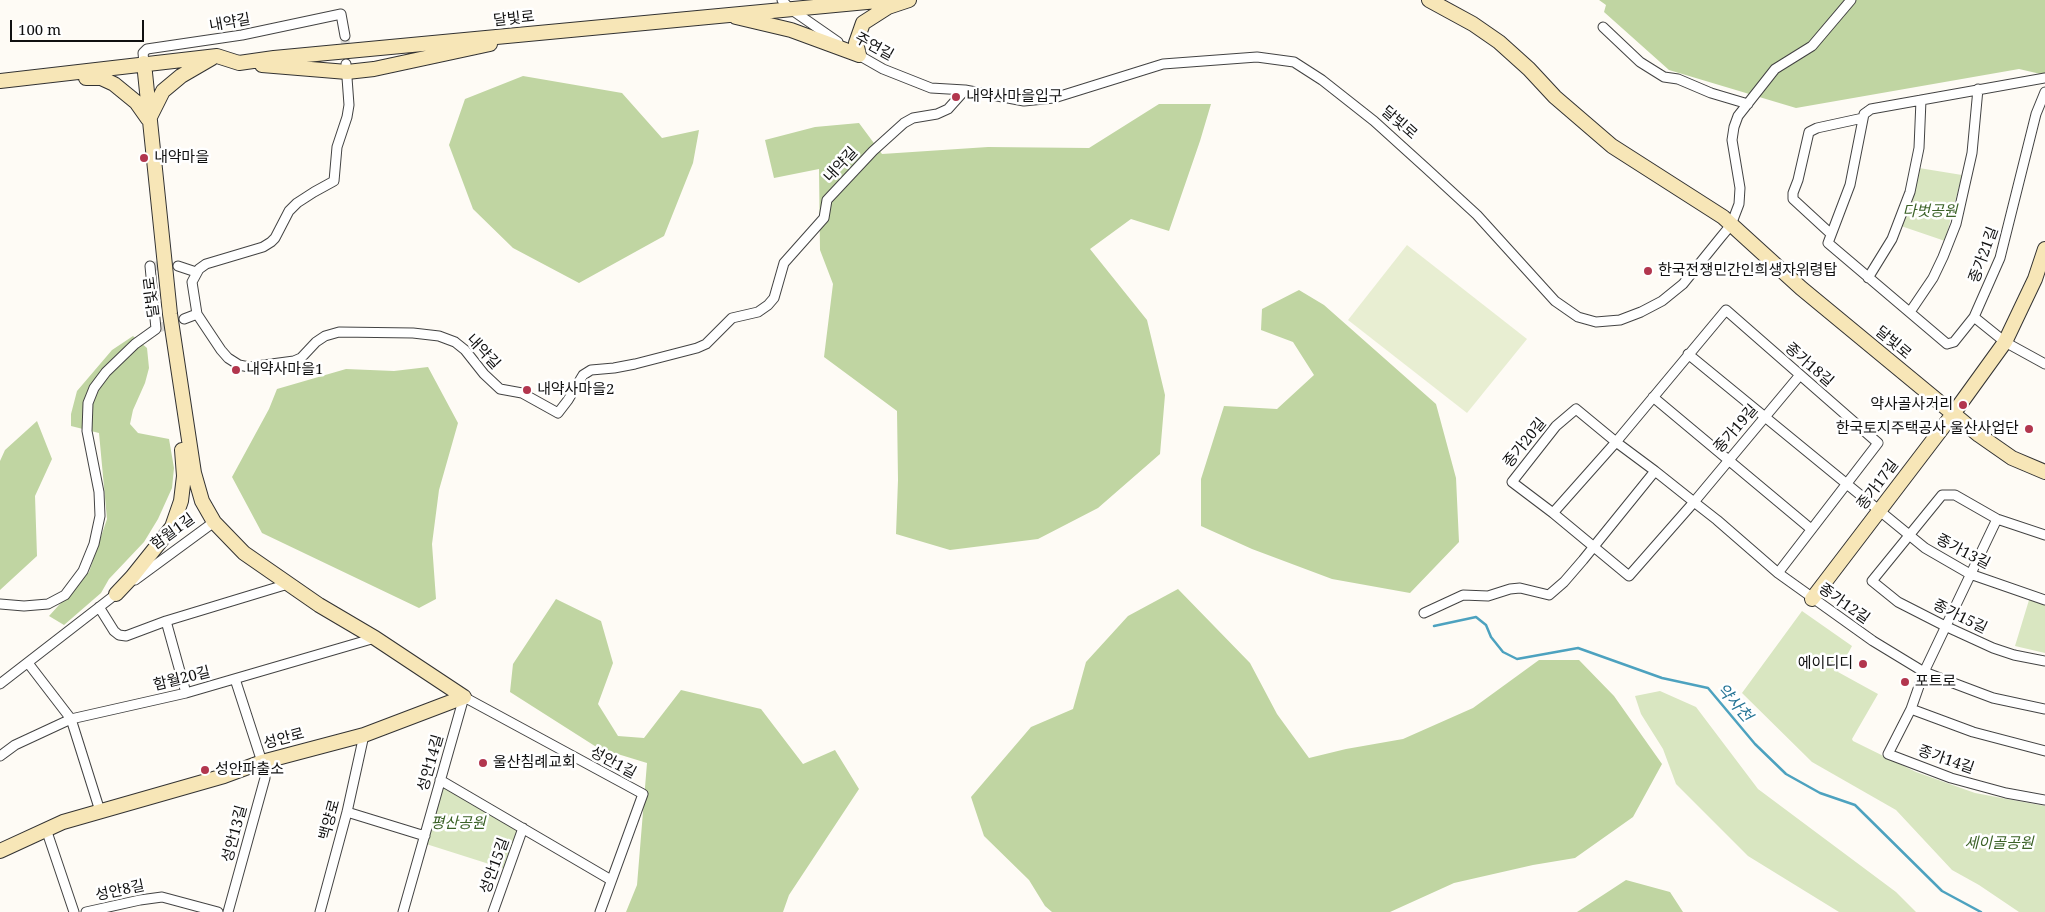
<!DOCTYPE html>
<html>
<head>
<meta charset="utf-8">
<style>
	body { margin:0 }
	#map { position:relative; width:2045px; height:912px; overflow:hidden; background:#fefbf5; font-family:"Noto Serif",serif }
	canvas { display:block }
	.scale { position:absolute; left:10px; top:20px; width:134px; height:22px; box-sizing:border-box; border:2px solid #101010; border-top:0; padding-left:6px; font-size:15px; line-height:18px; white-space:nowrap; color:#101010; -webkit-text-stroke:4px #fff; paint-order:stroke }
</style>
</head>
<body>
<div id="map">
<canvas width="2045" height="912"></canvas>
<div class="scale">100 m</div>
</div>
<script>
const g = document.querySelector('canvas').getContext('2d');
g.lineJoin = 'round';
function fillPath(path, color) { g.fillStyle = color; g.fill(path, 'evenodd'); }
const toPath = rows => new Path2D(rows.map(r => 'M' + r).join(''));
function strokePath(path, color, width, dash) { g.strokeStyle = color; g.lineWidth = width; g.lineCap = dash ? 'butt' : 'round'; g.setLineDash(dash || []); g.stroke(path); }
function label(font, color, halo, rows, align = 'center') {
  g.font = font + ' "Noto Serif","Noto Sans KR",serif'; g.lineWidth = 5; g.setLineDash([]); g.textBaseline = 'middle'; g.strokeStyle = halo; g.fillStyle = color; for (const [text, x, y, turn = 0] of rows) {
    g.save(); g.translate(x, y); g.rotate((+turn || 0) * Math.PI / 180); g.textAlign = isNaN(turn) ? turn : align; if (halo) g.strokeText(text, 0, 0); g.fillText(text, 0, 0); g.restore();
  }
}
const green = toPath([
	[1919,168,1962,175,1945,241,1901,226],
	[2029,600,2045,604,2045,653,2015,646],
	[1802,611,1852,646,1838,672,1878,694,1852,739,1853,741,1916,772,1975,793,2045,806,2045,912,2019,912,1979,885,1952,870,1896,810,1812,762,1742,693],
	[1660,691,1696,707,1758,789,1896,892,1916,912,1839,912,1748,856,1676,784,1663,749,1641,714,1635,696],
	[440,780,523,828,508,870,423,843]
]);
const forest = toPath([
	[1599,0,2045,0,2045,75,2019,69,1796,108,1669,70,1604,12,1606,5],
	[523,76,622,93,662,138,699,130,693,163,664,236,579,283,513,248,473,209,449,145,465,99],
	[1159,104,1211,104,1200,141,1169,231,1131,219,1090,249,1147,320,1165,395,1160,454,1098,508,1038,539,950,550,896,534,898,480,897,411,824,357,833,284,820,250,819,169,774,178,765,140,815,127,859,123,882,154,988,147,1089,148],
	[1299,290,1324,305,1436,404,1456,478,1459,542,1410,593,1332,579,1252,549,1201,526,1201,479,1224,406,1277,409,1314,375,1293,342,1261,330,1262,309],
	[133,336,147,348,149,368,145,383,133,410,130,424,138,433,169,439,174,468,172,488,158,519,144,542,109,579,101,593,64,625,49,616,89,572,107,519,99,433,71,426,71,414,77,391,112,350],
	[428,367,458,423,439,490,432,544,436,599,419,608,262,533,232,477,269,409,277,389,346,369,394,371],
	[37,421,52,459,35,496,37,556,0,590,0,461,5,450],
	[1178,589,1250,663,1277,714,1309,758,1346,749,1403,739,1473,708,1539,660,1579,660,1614,696,1662,764,1633,817,1575,858,1533,865,1454,883,1390,912,1052,912,1045,906,1029,880,984,836,971,797,1031,727,1073,709,1086,662,1128,616],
	[556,599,601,621,613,663,598,704,618,736,644,738,681,690,761,709,803,764,835,750,859,789,789,895,783,912,626,912,637,885,647,763,598,748,510,692,513,664],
	[1626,880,1670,892,1683,912,1577,912]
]);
const pitch = toPath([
	[1407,245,1527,339,1467,413,1348,320]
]);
const stream = toPath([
	[1434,626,1476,617,1486,625,1491,637,1503,652,1517,659,1578,648,1662,678,1708,688,1755,744,1786,774,1820,793,1855,805,1942,891,1981,912]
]);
const streetTunnel = toPath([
	[345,36,346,64],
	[150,266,178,266],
	[156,329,184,319]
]);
const street = toPath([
	[782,0,789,8,838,42],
	[1603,27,1640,62,1664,77,1678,79,1711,93,1748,104],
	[855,53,883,69,931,88,965,90,1024,101,1054,98,1163,64,1257,57,1294,62,1322,80,1374,121,1427,169,1477,215,1555,301,1578,317,1596,322,1620,320,1641,312,1662,301,1683,284,1721,237,1731,225,1739,204,1740,188,1732,140,1734,127,1738,116,1775,69,1812,46,1851,0],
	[144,63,143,53,147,49,242,35,341,14,345,36],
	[346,64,349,105,347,117,337,147,334,181,314,192,297,203,289,211,275,238,271,242,263,247,206,264,199,269,192,282,197,314,221,350,228,358,239,365,249,367,294,361,301,358,316,342,325,336,339,332,413,333,439,336,455,342,465,350,484,374,500,389,522,393,558,413,568,400,583,375,591,370,614,368,635,364,697,348,706,344,732,318,758,312,768,305,774,298,784,263,824,218,827,200,873,151,904,123,913,118,937,114,948,109,965,90],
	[2045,78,1871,109,1864,114,1850,185,1828,243,1947,344,1954,342,1974,317,2000,258,2036,114,2045,92],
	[1831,234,1793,199,1793,193,1798,180,1809,132,1817,128,1863,118],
	[178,266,196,272],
	[1868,278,1892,239,1910,192,1919,148,1921,100],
	[1910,312,1933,278,1943,257,1956,224,1972,153,1978,89],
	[1974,317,2005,342,2045,364],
	[184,319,197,314],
	[1688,354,1925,548,1970,574,2045,600],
	[1800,375,1694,502,1629,576,1553,513,1512,482,1556,426,1576,409,1616,442,1655,471,1694,502,1717,520,1778,573,1873,641,1924,672,1993,698,2045,709],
	[1653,397,1811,529],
	[1553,513,1616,442,1726,310,1878,443,1778,573],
	[2045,535,1997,519,1955,495,1942,495,1872,581,1898,602,1945,626,1993,648,2014,655,2045,661],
	[135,580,214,522],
	[0,604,24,606,48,604,65,595,83,571,94,544,100,516,99,492,87,431,88,403,94,388,106,372,135,344,156,329,150,266],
	[99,607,114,631,119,635,126,636,166,621,288,584],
	[1424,613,1463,595,1488,596,1510,589,1520,588,1549,595,1564,582,1583,560,1655,471],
	[166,621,186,693],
	[28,663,71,719,100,811],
	[0,684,120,591],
	[1911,709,1924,672,1997,519],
	[2045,751,1973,732,1911,709,1888,754,1951,778,2006,793,2045,800],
	[0,756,15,745,71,719,186,693,375,638],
	[440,780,611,880],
	[347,812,425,836],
	[46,829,74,912],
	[86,912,140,900,162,897,218,912],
	[228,912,265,778,262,762,235,679],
	[320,912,347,812,364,735],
	[403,912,464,697,643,794,600,912],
	[493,912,523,828]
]);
const secondary = toPath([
	[1429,0,1473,24,1499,42,1529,69,1555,97,1612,146,1723,217,1801,288,1979,435,2012,458,2045,472],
	[736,17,791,30,859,55],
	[859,55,856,43,863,23,888,7,909,0],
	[144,63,170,314,194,473,202,501,214,522,244,553,319,605,375,638,464,697],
	[262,65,347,72,374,69,490,44],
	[86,78,101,78,114,84,136,102,148,119],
	[0,81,217,56,239,63,274,58,888,0],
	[150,117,163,91,181,76,212,58],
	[116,594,132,577,172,527,181,501,184,476,182,450],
	[1812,599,1953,414,2005,342,2035,279,2045,249],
	[0,851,63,822,224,776,262,762,364,735,464,697]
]);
const markers = [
	[956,97,5,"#b2364e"],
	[144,158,5,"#b2364e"],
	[1648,271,5,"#b2364e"],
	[236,370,5,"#b2364e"],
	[527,390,5,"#b2364e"],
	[1963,405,5,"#b2364e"],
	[2029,429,5,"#b2364e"],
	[1863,664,5,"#b2364e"],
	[1905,682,5,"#b2364e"],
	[483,763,5,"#b2364e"],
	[205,770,5,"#b2364e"]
];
const streetNames = [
	["달빛로",514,19,-6],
	["내약길",230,23,-10],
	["주연길",874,47,29],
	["달빛로",1399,123,41],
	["내약길",841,165,-47],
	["종가21길",1984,255,-70],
	["달빛로",152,297,-97],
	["달빛로",1893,343,40],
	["내약길",483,352,47],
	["종가18길",1809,365,41],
	["종가19길",1736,429,-49],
	["종가20길",1525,443,-51],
	["종가17길",1878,485,-53],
	["함월1길",173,532,-36],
	["종가13길",1963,552,27],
	["종가12길",1844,604,35],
	["종가15길",1960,617,26],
	["함월20길",182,679,-14],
	["성안로",284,739,-15],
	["종가14길",1946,760,19],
	["성안14길",431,763,-74],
	["성안1길",613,763,28],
	["백양로",330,820,-75],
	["성안13길",235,834,-75],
	["성안15길",495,866,-70],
	["성안8길",120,891,-12]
];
const poiNames = [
	["내약사마을입구",966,97],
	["내약마을",154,158],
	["한국전쟁민간인희생자위령탑",1658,271],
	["내약사마을1",246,370],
	["내약사마을2",537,390],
	["약사골사거리",1953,405,"right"],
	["한국토지주택공사 울산사업단",2019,429,"right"],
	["에이디디",1853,664,"right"],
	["포트로",1915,682],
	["울산침례교회",493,763],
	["성안파출소",215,770]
];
const parkNames = [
	["다벗공원",1930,212],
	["평산공원",458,824],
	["세이골공원",1999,844]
];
const waterNames = [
	["약사천",1734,703,49]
];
fillPath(green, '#d9e6c1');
fillPath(forest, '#c0d5a2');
fillPath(pitch, '#e8eed2');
strokePath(stream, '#4da2bf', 2.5);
strokePath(streetTunnel, '#dad8d3', 9, [9, 4.5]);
strokePath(street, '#434343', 11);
strokePath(secondary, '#323232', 16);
strokePath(street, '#fff', 9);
strokePath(secondary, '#f7e6b7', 14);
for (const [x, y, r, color] of markers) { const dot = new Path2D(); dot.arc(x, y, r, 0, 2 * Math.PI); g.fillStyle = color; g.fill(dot); strokePath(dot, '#fff', 2); }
label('15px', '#101010', '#fff', streetNames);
label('15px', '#101010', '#fff', poiNames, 'left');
label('italic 15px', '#3b6227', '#fff', parkNames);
label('italic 16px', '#267596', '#fff', waterNames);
</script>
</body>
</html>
